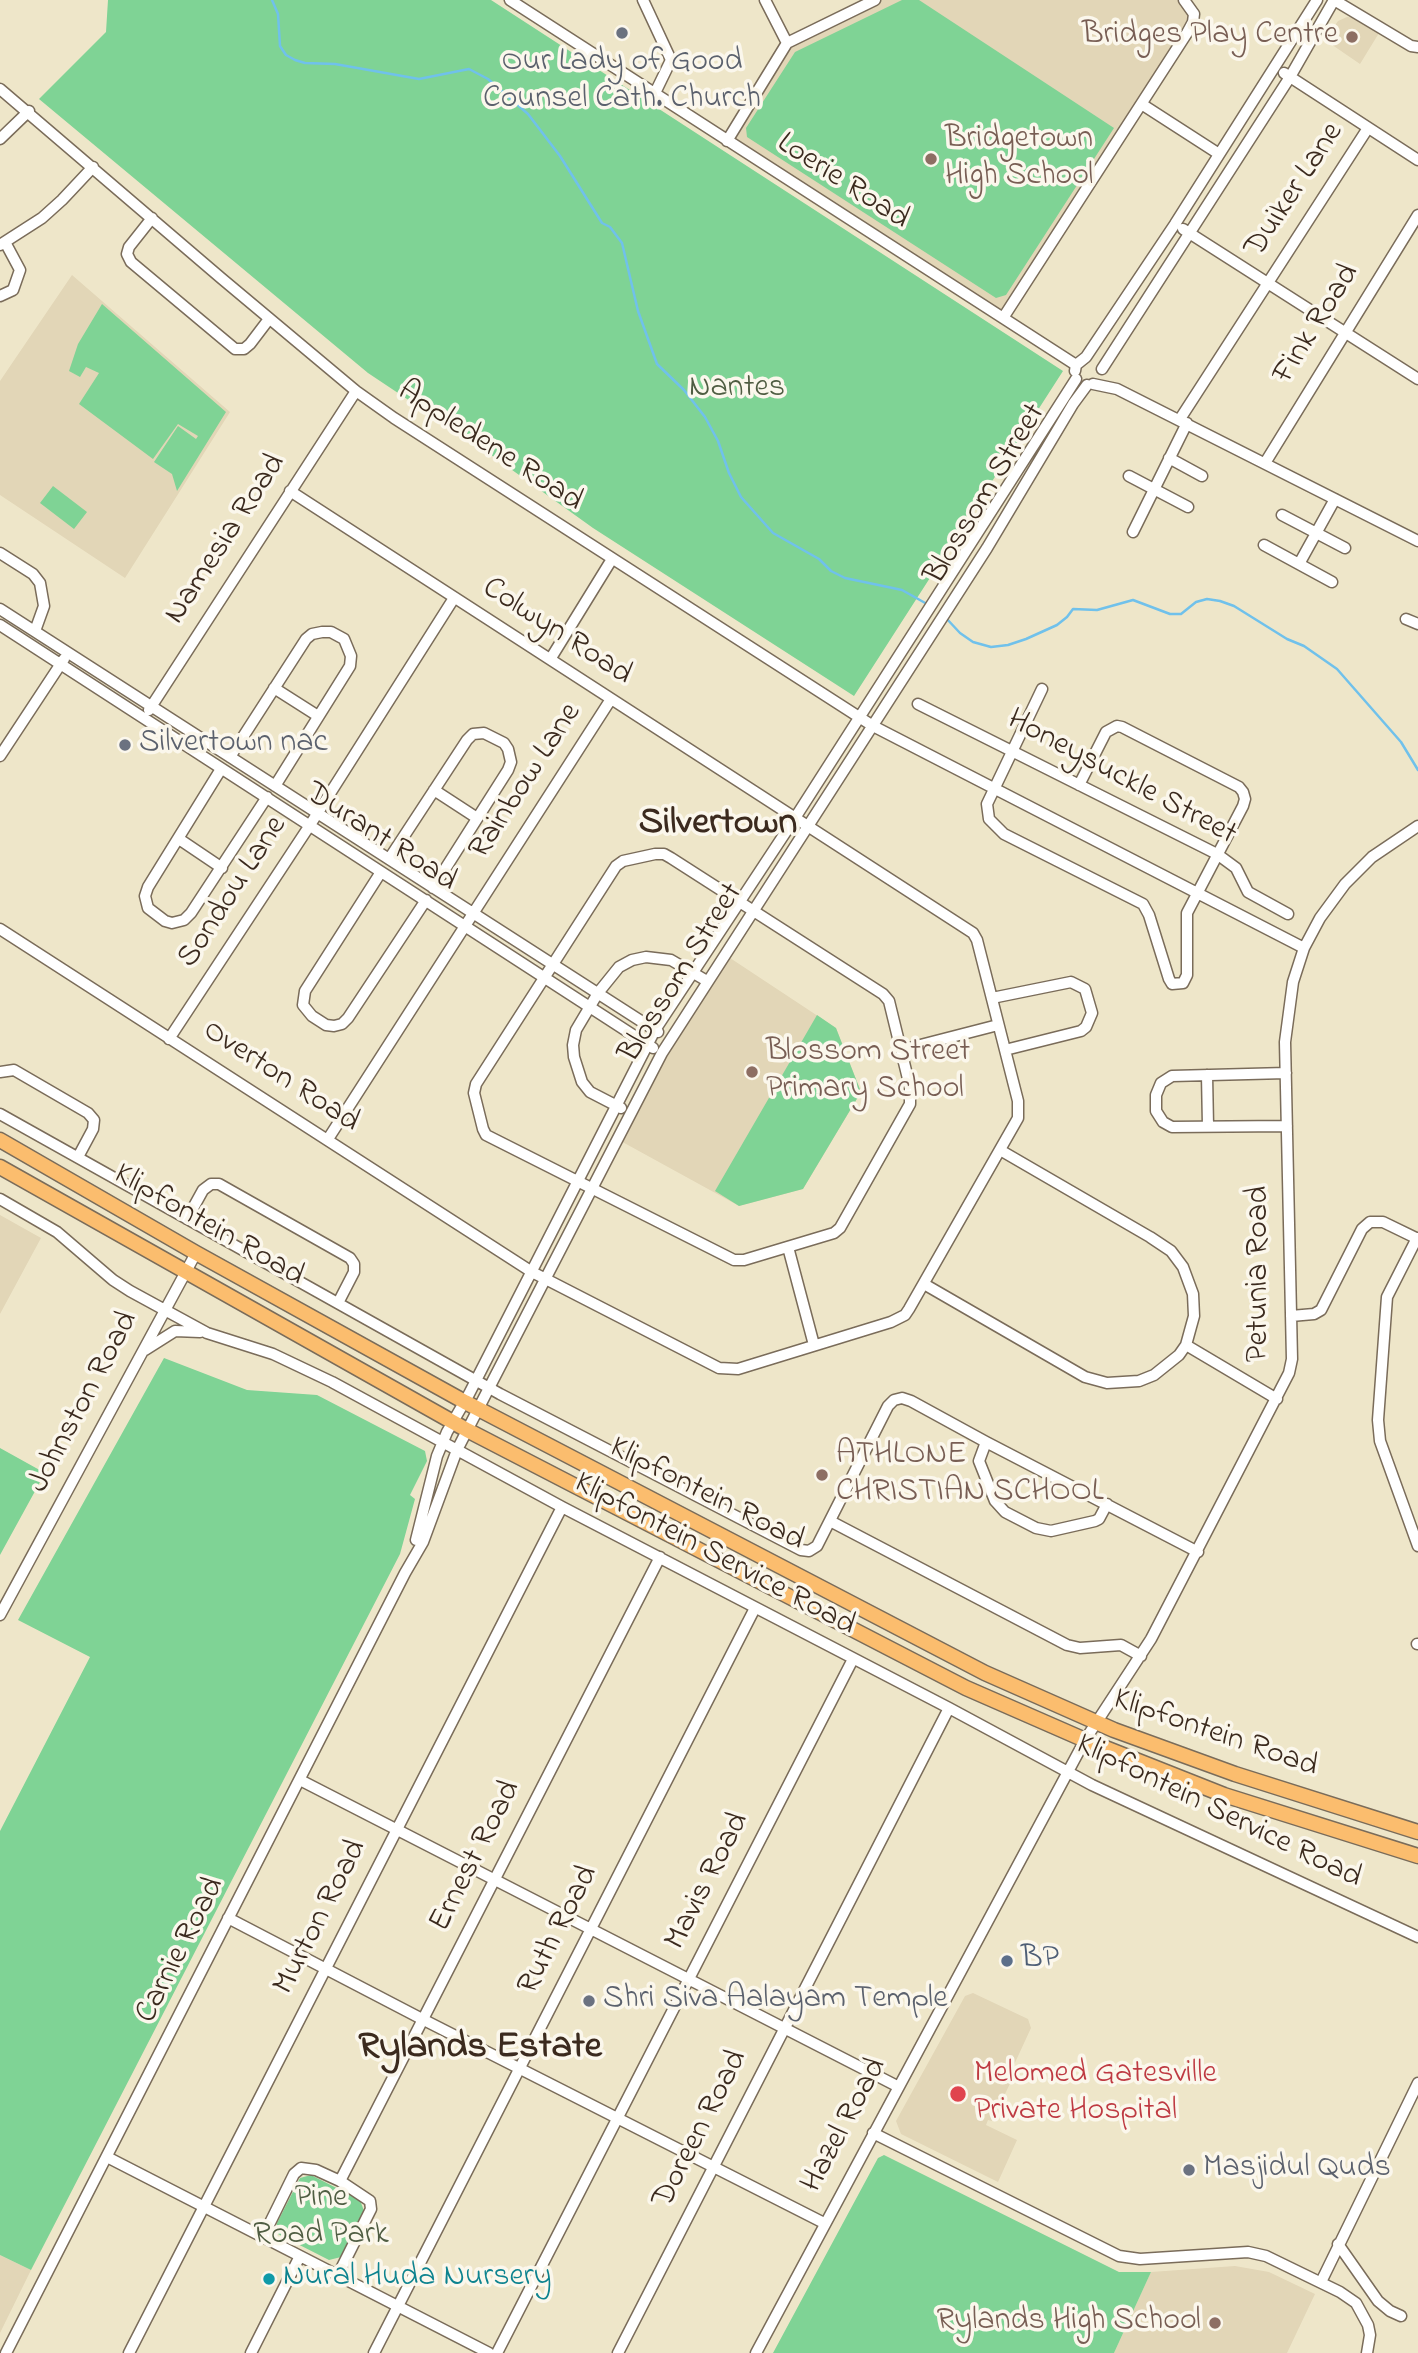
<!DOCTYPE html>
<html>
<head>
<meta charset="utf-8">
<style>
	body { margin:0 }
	canvas { display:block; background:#eee6c9 }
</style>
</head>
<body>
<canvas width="1418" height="2353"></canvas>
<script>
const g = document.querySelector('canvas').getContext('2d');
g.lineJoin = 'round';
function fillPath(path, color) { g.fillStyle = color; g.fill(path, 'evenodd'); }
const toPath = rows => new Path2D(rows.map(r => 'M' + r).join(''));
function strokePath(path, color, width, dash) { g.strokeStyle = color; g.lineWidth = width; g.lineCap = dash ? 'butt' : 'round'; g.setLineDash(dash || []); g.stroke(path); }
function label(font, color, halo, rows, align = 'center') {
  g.font = font + ' "Indie Flower",sans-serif'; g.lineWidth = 7; g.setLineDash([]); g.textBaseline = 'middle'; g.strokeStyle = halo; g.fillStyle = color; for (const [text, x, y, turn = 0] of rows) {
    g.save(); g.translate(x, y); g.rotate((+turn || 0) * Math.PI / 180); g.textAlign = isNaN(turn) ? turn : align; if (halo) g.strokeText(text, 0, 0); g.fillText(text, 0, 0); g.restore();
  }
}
const built = toPath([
	[875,0,1184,0,1194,14,1003,318,727,141,787,43],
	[1347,17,1357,18,1379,33,1360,64,1325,40,1338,21],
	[72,275,230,412,125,578,0,495,0,381],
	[724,954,836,1028,861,1092,803,1189,739,1206,617,1139],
	[0,1215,41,1238,0,1314],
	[973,1993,1028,2019,1031,2028,1013,2067,1017,2069,992,2121,988,2120,986,2125,1017,2140,998,2182,901,2134,896,2121,965,1996],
	[0,2255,31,2270,0,2333],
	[1235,2266,1269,2272,1315,2294,1287,2353,1114,2353,1151,2272]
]);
const green = toPath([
	[108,0,491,0,1063,371,854,696,593,528,494,457,368,373,39,99,106,32],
	[902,0,919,0,1114,128,1006,295,996,298,747,137,746,128,795,52],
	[102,304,226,412,177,491,172,474,154,462,178,426,196,439,198,436,178,424,153,459,79,404,99,373,86,367,80,377,69,371,78,344],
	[53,486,87,512,74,529,40,503],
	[817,1015,836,1028,861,1092,803,1189,739,1206,715,1191],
	[164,1358,247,1390,317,1395,425,1451,427,1461,410,1495,415,1499,400,1554,31,2270,0,2255,0,1831,90,1657,18,1620],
	[0,1448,45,1473,0,1555],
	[884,2155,1119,2272,1151,2272,1114,2353,773,2353,878,2158],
	[311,2175,360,2200,364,2211,341,2257,329,2260,276,2233,277,2223,300,2178]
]);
const stream = toPath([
	[272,0,278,14,280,46,286,55,295,60,305,63,335,64,419,79,469,69,488,79,528,114,560,156,602,223,610,227,622,243,638,311,657,364,684,390,705,417,718,441,729,473,741,497,773,533,819,559,831,571,845,578,902,590,927,604],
	[946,618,960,633,973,642,991,647,1008,645,1026,639,1057,625,1067,617,1073,609,1097,610,1133,600,1170,614,1181,614,1196,602,1207,599,1220,601,1234,606,1287,639,1304,646,1337,669,1401,742,1418,770]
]);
const minor = toPath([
	[510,0,1076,365],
	[643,0,671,60,655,93],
	[765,0,787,43],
	[1284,73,1418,160],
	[0,89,221,278,356,391,394,418,873,726,1304,948],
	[1143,105,1219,154],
	[0,139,29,111],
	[727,141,787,43,875,0],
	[152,218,129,247,127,254,131,262,235,349,244,349,250,344,269,319],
	[1183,229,1418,379],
	[0,245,42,218,62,200,93,167],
	[0,296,13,290,20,270,5,242],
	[1003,318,1187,33,1193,22,1194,14,1184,0],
	[1102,369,1290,77,1334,0,1411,46,1418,47],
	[1075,371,1076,365,1086,357,1175,224,1317,0],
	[1093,384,1117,389,1418,541],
	[1180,419,1368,128],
	[1169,458,1202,476],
	[1265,463,1418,215],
	[1129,476,1188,507],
	[1282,515,1345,548],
	[1133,532,1187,423],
	[1264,545,1332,582],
	[0,553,33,574,40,583,44,606,35,631],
	[1299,564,1335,499],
	[0,609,658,1032],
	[1406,619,1418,624],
	[0,625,653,1048],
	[551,658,612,559],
	[274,688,318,716],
	[1042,689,987,804,989,819,1004,834,1143,904,1149,915,1169,979,1172,984,1183,983,1187,975,1187,913,1243,806,1245,799,1243,792,1239,787,1122,727,1117,726,1106,732,1079,785],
	[918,704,1217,854,1236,868,1248,892,1288,914],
	[149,710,356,391],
	[0,756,64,659],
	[230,757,306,639,312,634,322,632,331,632,344,639,351,656,350,666,275,786],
	[221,769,148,887,145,896,148,908,165,921,172,923,184,920,191,913,267,797],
	[434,790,477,818],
	[179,839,222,868],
	[655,854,664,854,671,858,883,994,889,1001,910,1087,910,1104,840,1228,834,1233,744,1260,734,1260,486,1135,483,1129,474,1093,476,1084,616,866,623,861,655,854],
	[389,859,467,740,473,734,484,733,504,743,508,749,511,762,508,770,433,888],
	[381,872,305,991,303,1005,312,1016,326,1025,334,1026,342,1024,348,1018,426,900],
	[0,929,532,1272,719,1368,738,1369,891,1322,905,1315,909,1309,1018,1118,1018,1101,977,940,973,933,290,491],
	[992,998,1071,982,1085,989,1092,1013,1086,1027,1081,1031,1005,1050],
	[169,1039,310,825,454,598],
	[901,1050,998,1025],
	[0,1072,14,1070,88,1113,94,1120,93,1129,78,1157],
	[1286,1073,1172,1076,1161,1083,1156,1095,1156,1111,1163,1122,1172,1127,1287,1126],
	[1207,1075,1208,1126],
	[621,1108,590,1092,582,1082,574,1057,573,1045,576,1030,598,993,619,967,632,960,646,957,671,960,707,981],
	[0,1114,500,1394,801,1550,809,1551,817,1546,888,1406,894,1400,902,1398,911,1401,986,1442,1198,1552],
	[328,1139,611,699],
	[0,1199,57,1232,113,1280,130,1291,207,1333,273,1354,332,1382,562,1507,949,1708,1092,1785,1418,1937],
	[187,1219,203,1190,211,1184,219,1184,350,1258,354,1264,354,1272,338,1303],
	[1417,1238,1387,1297,1378,1420,1380,1441,1418,1546],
	[788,1247,814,1345],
	[924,1284,1085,1377,1107,1383,1139,1381,1154,1375,1179,1355,1186,1345,1194,1316,1193,1294,1183,1267,1171,1251,1150,1237,1000,1150],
	[1291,1316,1314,1314,1321,1310,1362,1229,1370,1222,1383,1222,1418,1239],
	[1186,1345,1277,1399],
	[145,1350,175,1331,200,1332],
	[986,1442,979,1461,995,1501,1005,1512,1036,1528,1051,1531,1095,1521,1099,1519,1107,1504],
	[830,1521,1067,1645,1080,1648,1121,1645,1141,1656],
	[416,1540,437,1456,447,1432,469,1394,655,1030,795,818,1076,379],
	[0,1615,196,1253],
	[1417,1644,1418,1644],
	[300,1780,897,2086],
	[228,1918,422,2019,824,2223],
	[873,2133,1119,2256,1140,2259,1248,2252,1266,2256,1340,2292,1356,2303,1368,2325,1370,2335,1367,2353],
	[107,2157,489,2353],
	[340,2181,660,1557],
	[263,2237,294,2174,301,2168,316,2170,340,2181,370,2201,371,2209,338,2275],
	[1338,2244,1378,2301,1390,2311,1401,2316],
	[1321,2282,1418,2083],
	[6,2353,405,1573,423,1542,457,1450,662,1053,987,548,1073,404,1087,385],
	[129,2353,562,1507],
	[251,2353,300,2256],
	[374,2353,755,1608],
	[497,2353,853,1659],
	[618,2353,949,1708],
	[756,2353,1085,1740,1151,1639,1289,1373,1292,1359,1285,1042,1293,982,1304,948,1320,918,1345,884,1372,857,1418,826]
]);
const major = toPath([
	[0,1140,196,1253,465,1402,985,1673,1114,1730,1235,1774,1418,1832],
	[0,1167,467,1430,966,1688,1085,1740,1224,1795,1418,1856]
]);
const markers = [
	[622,33,7,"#6b7280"],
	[1352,37,7,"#8d6e63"],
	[931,159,7,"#8d6e63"],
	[125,745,7,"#6b7280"],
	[752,1072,7,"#8d6e63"],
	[822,1475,7,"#8d6e63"],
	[1007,1961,7,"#5c6f8a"],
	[589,2001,7,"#6b7280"],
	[958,2094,9,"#e0444e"],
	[1189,2170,7,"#6b7280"],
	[269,2279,7,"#0f9aa8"],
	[1215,2323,7,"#8d6e63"]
];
const educationNames = [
	["Bridges Play Centre",1338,37,"right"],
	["Bridgetown",945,141],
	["High School",945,178],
	["Blossom Street",766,1054],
	["Primary School",766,1091],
	["ATHLONE",836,1457],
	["CHRISTIAN SCHOOL",836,1494],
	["Rylands High School",1201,2323,"right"]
];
const worshipNames = [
	["Our Lady of Good",622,64,"center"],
	["Counsel Cath. Church",622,101,"center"],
	["Silvertown nac",139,745],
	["Shri Siva Aalayam Temple",603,2001],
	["Masjidul Quds",1203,2170]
];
const streetNames = [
	["Loerie Road",842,183,33],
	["Duiker Lane",1296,191,-57],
	["Fink Road",1318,325,-58],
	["Appledene Road",489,448,33],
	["Blossom Street",987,495,-59],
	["Namesia Road",227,540,-57],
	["Colwyn Road",556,633,33],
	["Honeysuckle Street",1121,779,28],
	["Rainbow Lane",527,782,-57],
	["Durant Road",380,839,33],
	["Sondou Lane",234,893,-57],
	["Blossom Street",683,974,-58],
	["Overton Road",280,1078,33],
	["Klipfontein Road",208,1227,30],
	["Petunia Road",1261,1274,-90],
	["Johnston Road",85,1403,-62],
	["Klipfontein Road",706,1496,27],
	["Klipfontein Service Road",714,1556,28],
	["Klipfontein Road",1215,1735,19],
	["Klipfontein Service Road",1218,1813,26],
	["Ernest Road",477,1857,-63],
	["Mavis Road",709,1882,-63],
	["Murton Road",322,1918,-63],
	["Ruth Road",560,1931,-63],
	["Carnie Road",182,1951,-63],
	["Hazel Road",846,2126,-62],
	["Doreen Road",702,2130,-63]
];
const parkNames = [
	["Nantes",737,390],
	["Pine",321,2200],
	["Road Park",321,2237]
];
const serviceNames = [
	["BP",1021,1961]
];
const healthNames = [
	["Melomed Gatesville",974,2076],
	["Private Hospital",974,2113]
];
const cultureNames = [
	["Nural Huda Nursery",283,2279]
];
const districtNames = [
	["Silvertown",718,826],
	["Rylands Estate",480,2050]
];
fillPath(built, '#e2d6b7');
fillPath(green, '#7fd395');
strokePath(stream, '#70c1eb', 2.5);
strokePath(minor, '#7a6c5a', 13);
strokePath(major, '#7a6c5a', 17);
strokePath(minor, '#fff', 10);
strokePath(major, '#fbbd6e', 14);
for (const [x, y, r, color] of markers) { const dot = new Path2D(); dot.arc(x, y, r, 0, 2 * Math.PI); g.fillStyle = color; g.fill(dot); strokePath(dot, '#fbf7ec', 2.5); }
label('32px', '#785e54', '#fbf7ec', educationNames, 'left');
label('32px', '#5b616d', '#fbf7ec', worshipNames, 'left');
label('32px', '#3b2a1e', '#fbf7ec', streetNames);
label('32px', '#4f5d42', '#fbf7ec', parkNames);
label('32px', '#4e5e75', '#fbf7ec', serviceNames, 'left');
label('32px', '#be3a42', '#fbf7ec', healthNames, 'left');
label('32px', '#0d838f', '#fbf7ec', cultureNames, 'left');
label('bold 38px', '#3b2a1e', '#fbf7ec', districtNames);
</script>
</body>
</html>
